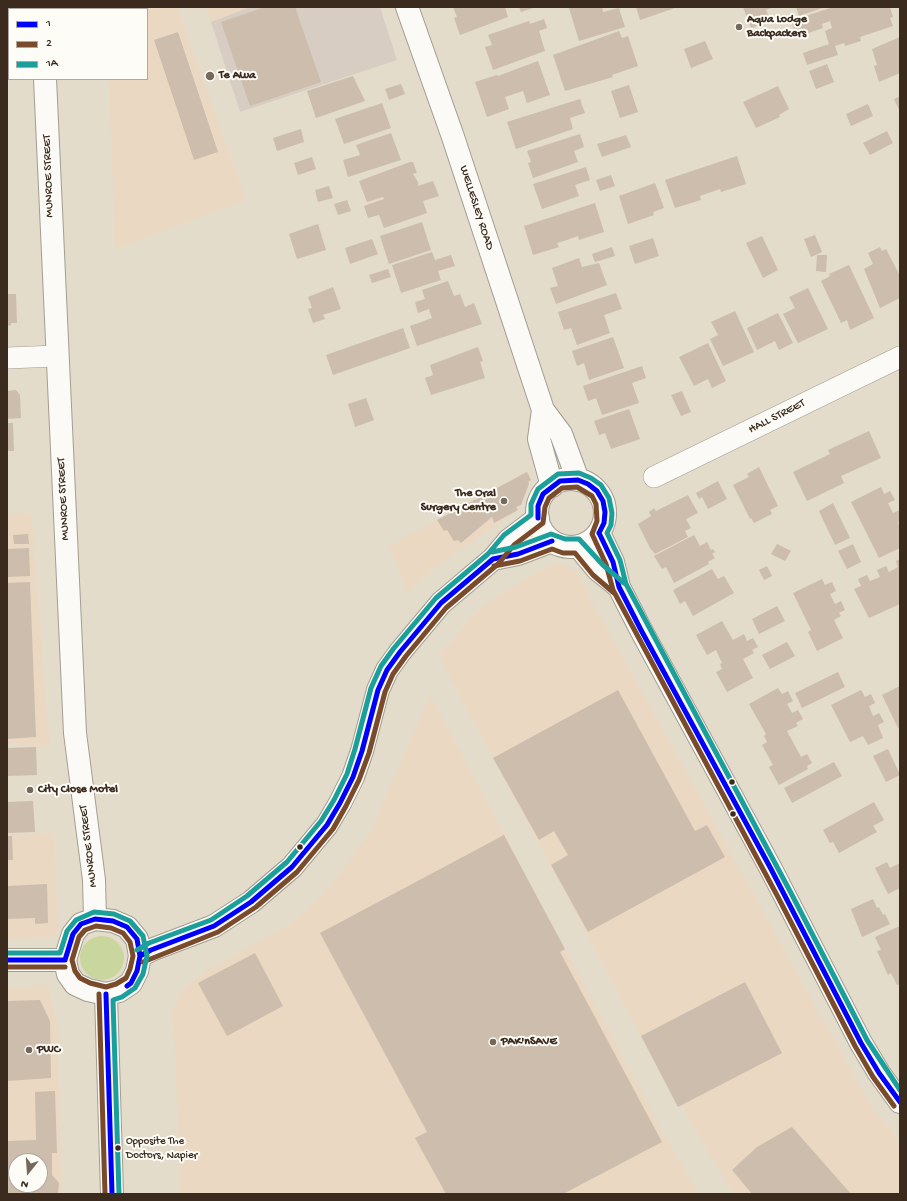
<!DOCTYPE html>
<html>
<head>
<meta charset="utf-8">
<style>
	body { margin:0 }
	#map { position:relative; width:907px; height:1201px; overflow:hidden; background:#e3dccb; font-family:"Gochi Hand",sans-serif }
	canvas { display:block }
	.frame { position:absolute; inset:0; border:8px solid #3b2a1e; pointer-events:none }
	.legend { position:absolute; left:8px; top:8px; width:140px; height:72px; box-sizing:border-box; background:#fdfcf7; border:1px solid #afa8a0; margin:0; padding:5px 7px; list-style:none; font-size:12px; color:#3b2a1e }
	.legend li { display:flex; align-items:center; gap:8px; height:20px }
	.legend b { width:20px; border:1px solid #afa8a0 }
	.north { position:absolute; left:8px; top:1153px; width:40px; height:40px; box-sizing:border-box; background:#fdfcf7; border:1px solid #afa8a0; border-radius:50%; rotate:197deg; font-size:11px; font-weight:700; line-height:16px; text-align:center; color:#3b2a1e }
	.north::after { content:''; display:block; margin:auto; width:14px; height:18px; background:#76685b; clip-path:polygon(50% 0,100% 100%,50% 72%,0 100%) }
</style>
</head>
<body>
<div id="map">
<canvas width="907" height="1201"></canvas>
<div class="frame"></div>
<ul class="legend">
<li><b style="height:5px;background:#00f"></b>1</li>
<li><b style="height:5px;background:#7a4b2a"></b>2</li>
<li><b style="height:5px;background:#1b9f9a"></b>1A</li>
</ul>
<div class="north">N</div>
</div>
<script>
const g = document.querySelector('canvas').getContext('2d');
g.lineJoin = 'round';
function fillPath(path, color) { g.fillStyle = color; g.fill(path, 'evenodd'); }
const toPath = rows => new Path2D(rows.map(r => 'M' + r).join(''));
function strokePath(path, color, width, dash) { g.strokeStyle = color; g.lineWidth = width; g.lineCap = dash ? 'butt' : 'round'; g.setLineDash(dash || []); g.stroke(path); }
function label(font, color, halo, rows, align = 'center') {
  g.font = font + ' "Gochi Hand",sans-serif'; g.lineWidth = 4; g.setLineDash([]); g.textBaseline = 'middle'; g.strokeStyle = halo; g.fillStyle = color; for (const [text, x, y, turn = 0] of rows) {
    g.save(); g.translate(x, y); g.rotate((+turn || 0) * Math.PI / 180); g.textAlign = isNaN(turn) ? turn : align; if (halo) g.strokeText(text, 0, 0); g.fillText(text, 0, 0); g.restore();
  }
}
const built = toPath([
	[106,7,177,7,246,200,115,249,109,79,147,79,147,9,106,9],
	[206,7,250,7,211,22],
	[528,470,531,480,518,510,433,569,408,592,389,546],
	[31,513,50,746,7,744,7,514],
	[557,563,574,569,870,1105,900,1141,900,1194,735,1194,729,1187,641,1036,439,656,468,622,492,599,541,570],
	[430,695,668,1142,699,1194,180,1194,174,1026,171,1013,184,989,205,971,289,925,323,895,370,833],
	[54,834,58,937,7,939,7,835],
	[48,985,57,1025,62,1194,7,1194,7,988],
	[16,1161,40,1161,40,1185,16,1185]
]);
const industrial = toPath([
	[250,7,380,7,397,60,240,112,211,22]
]);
const green = toPath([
	'80 958a22 22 0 1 1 44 0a22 22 0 1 1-44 0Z'
]);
const building = toPath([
	[265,7,295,7,321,82,250,106,221,22],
	[453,7,505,7,508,17,460,35,454,18,457,17],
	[519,7,536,7,521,12],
	[573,7,602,7,603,12,619,8,625,27,579,41,569,8],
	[636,7,674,7,675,8,640,20],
	[743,7,774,7,766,10,771,21,751,28],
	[796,7,825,7,799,16],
	[833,7,890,7,893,17,890,18,893,26,860,37,861,41,845,46,844,43,835,46,838,55,807,65,803,53,829,44,825,31,832,28,830,21,822,24,823,28,797,37,791,21],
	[544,19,547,28,539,31,545,51,493,70,485,47,492,45,488,35,529,21,530,24],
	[619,31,622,38,628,36,638,66,612,75,613,77,565,91,553,55],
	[178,32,218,152,194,160,154,40],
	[900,37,900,73,879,82,874,66,877,65,872,49],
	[705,41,713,59,691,68,684,49],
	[538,61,550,95,527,103,523,91,505,97,509,109,487,117,475,82,497,75,498,76],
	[827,64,834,82,816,89,809,71],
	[353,76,365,101,316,118,307,91],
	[401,84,405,94,389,100,385,89],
	[629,85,638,112,620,118,611,91],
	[778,86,789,109,779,115,780,117,756,128,743,102],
	[900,96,900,112,894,99],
	[580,99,585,113,570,118,573,129,516,149,507,122],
	[382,103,391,128,344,144,335,119],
	[868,104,873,116,851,126,846,114],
	[301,129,304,142,277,151,273,138],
	[887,131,893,143,870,155,863,143],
	[391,133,401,160,348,177,343,160,360,155,356,145],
	[580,134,584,147,574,151,578,162,533,178,528,163,531,162,527,151],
	[626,135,631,147,602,157,597,144],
	[737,156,746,184,721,192,720,189,700,196,701,200,675,208,665,180],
	[312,157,316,169,298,175,294,163],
	[410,162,413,162,417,173,413,174,418,182,418,186,433,181,439,196,423,201,427,213,384,228,379,215,368,218,364,206,384,199,383,197,367,202,359,181],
	[586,167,590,180,575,185,579,196,542,209,533,184],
	[611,175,615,186,600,191,596,180],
	[655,183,664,208,653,212,654,215,628,224,619,196],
	[329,186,333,198,318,202,315,190],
	[347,200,351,211,338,215,334,204],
	[595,203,604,232,579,240,578,236,567,240,557,243,559,247,533,255,524,226],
	[422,222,431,250,389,264,380,236],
	[318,224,326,250,297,259,289,234],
	[815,235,822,252,811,257,804,239],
	[762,236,778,270,763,278,746,243],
	[653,238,659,256,635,264,629,246],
	[372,239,378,254,350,264,345,248],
	[612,247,615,256,595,262,592,254],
	[880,247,882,251,886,249,900,276,900,298,880,308,864,269,873,264,868,253],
	[432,252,435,260,451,255,455,266,438,271,441,280,401,293,392,265],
	[817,255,827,255,826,272,816,271],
	[579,258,582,267,599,263,607,285,556,304,550,288,558,286,552,268],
	[849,265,874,318,850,330,847,320,841,323,821,281,830,276,829,274],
	[388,269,391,277,372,283,369,275],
	[448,281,454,296,460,294,465,307,474,303,482,324,417,346,410,326,432,318,429,309,418,313,415,302,425,299,422,290],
	[333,287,341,309,323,315,325,319,313,323,308,309,312,308,308,297],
	[808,288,828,329,798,343,783,314,795,308,789,297],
	[616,293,622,309,604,315,610,333,577,345,571,328,564,330,558,312],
	[7,294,16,294,17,323,11,323,11,325,7,326],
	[735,311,754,352,723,366,710,339,718,335,711,322],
	[778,313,793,343,779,350,775,341,757,350,747,328],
	[403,328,410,348,333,375,326,355],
	[613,337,624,368,589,380,584,363,577,366,572,351],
	[708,343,726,381,712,388,708,379,694,386,679,357],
	[478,347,483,361,480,362,485,378,431,395,425,378,433,375,430,365],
	[642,366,646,378,632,383,639,403,602,415,596,398,588,401,583,386],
	[16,390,20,395,21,418,7,419,7,391],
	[682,391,691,412,681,416,671,395],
	[366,398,374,420,355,427,348,404],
	[629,409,640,439,611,449,605,433,599,435,594,421],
	[7,423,13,423,14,451,7,451],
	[869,431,881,458,841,476,844,483,807,501,793,472,830,454,828,450],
	[759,467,778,506,770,510,772,514,754,523,751,518,750,519,733,485,749,477,747,474],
	[527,472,531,480,528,482,529,484,521,505,516,507,518,510,494,523,492,517,461,543,458,540,454,541,447,530,444,531,437,520],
	[718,481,727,499,708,509,702,497,699,499,696,493],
	[881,487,884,494,890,491,895,500,888,503,893,513,900,510,900,521,898,522,900,527,900,548,879,558,851,502],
	[688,495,698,513,686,519,691,528,685,531,688,537,655,554,652,550,651,550,638,524,651,516,649,512,654,508,656,511],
	[833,503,850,538,835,545,819,511],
	[28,534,29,544,14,544,13,535],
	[694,535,700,546,707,542,711,550,713,549,715,552,712,554,715,558,708,562,709,564,674,583,666,567,662,569,654,556],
	[777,544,791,551,785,561,771,554],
	[853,544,861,562,847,569,838,551],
	[29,548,30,576,7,577,7,549],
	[900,559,900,604,869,618,854,589,861,586,858,579,867,575,870,581,880,577,877,570,886,566,889,572,898,567,896,561],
	[767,566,772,576,764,580,759,570],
	[712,569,718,579,724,576,734,593,693,616,685,601,680,604,673,590],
	[822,579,825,585,832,582,836,591,830,594,835,604,841,601,845,610,839,613,841,616,834,620,843,638,817,651,808,632,811,630,793,593],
	[30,582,36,737,7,739,7,583],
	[777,606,785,621,759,634,752,619],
	[722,621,733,640,744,634,747,641,753,638,758,647,752,650,754,653,743,659,753,678,727,692,716,672,722,669,720,664,722,663,716,650,707,655,696,635],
	[787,642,795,656,770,669,762,655],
	[838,672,845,687,802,708,795,693],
	[900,686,900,727,898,728,882,695],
	[778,688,782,694,788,691,793,701,787,704,792,713,798,710,803,719,796,723,798,726,787,731,801,757,807,754,812,763,807,766,808,769,779,785,769,767,773,765,762,745,767,742,764,736,766,734,749,704],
	[618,690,695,831,707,825,725,857,588,932,551,865,568,855,554,831,539,840,493,758],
	[861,690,865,697,871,694,875,703,869,706,873,716,879,713,884,722,878,725,883,738,868,745,863,736,850,742,831,705],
	[36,747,37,775,7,776,7,748],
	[888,749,900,775,886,782,873,756],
	[834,762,842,776,792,803,784,788],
	[33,801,35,832,7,833,7,802],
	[874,802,884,820,873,826,877,832,839,853,833,842,830,843,823,830],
	[504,835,565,949,560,952,662,1142,563,1194,446,1194,415,1138,427,1132,320,933],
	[7,836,12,836,13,860,7,860],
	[887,862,890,868,900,863,900,888,888,894,875,868],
	[47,884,48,923,35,924,35,918,7,919,7,886],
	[873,899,877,908,879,907,883,915,885,914,890,924,862,937,851,909],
	[900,926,900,984,897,985,891,973,888,975,877,951,881,950,875,937],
	[255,953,283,1006,227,1036,198,983],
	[745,982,782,1053,678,1107,641,1036],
	[40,1000,50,1021,51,1078,7,1081,7,1001],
	[55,1091,57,1153,52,1153,52,1175,59,1183,58,1194,7,1194,7,1141,36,1140,35,1092],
	[16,1161,40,1161,40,1185,16,1185],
	[792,1127,851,1194,752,1194,732,1170,757,1147]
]);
const street = toPath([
	[7,39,9,39],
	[7,358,57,356],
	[654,477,900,357]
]);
const secondary = toPath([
	[43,7,43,9],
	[407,7,453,137,543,410,561,434,578,480],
	[45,79,75,733,94,880,95,919],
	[543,410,539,439,552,486],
	'537 513a34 34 0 1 1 68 0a34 34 0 1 1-68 0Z',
	[599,533,613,562,619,587,641,630,771,869,861,1043,879,1073,900,1102],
	[578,546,598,570,619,587],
	[493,559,518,554,552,541],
	[95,919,113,921,127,927,137,939,140,956,137,971,131,983,119,991,106,994,88,990,75,984,68,974,65,960,73,934,81,924,95,919],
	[140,956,151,950,214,926,251,902,292,867,327,825,340,803,353,777,362,751,378,690,387,670,400,652,441,603,493,559,509,540,538,518],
	[7,960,65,960],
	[106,994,112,1194]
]);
const bus1 = toPath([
	[538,518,538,506,543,494,560,481,578,480,588,484,597,491,603,501,605,512,604,523,599,533],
	[599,533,613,562,619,587,641,630,771,869,861,1043,879,1073,900,1102],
	[140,956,151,950,214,926,251,902,292,867,327,825,340,803,353,777,362,751,378,690,387,670,400,652,441,603,493,559,518,554,552,541],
	[7,960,65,960],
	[65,960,73,934,81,924,95,919,113,921,127,927,137,939,140,956,137,971,131,983,127,986],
	[106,994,112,1194]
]);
const bus2 = toPath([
	[494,566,520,561,552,549,563,553,575,553,593,575,614,593],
	[96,926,111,928,123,933,130,942,133,956,130,969,126,978,116,984,106,987,90,983,80,978,75,971,72,960,79,937,85,930,96,926],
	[143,962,218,932,256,907,297,872,333,829,346,806,359,780,369,753,385,692,393,674,406,656,446,608,498,564,514,545,543,523,545,507,549,498,562,488,577,487,592,496,596,504,597,521,592,534,606,564,613,590,779,899,855,1046,873,1077,894,1106],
	[7,967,65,967],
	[99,994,105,1194]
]);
const bus3 = toPath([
	[492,552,516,547,551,534,565,539,579,539,603,565,624,583],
	[137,950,149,943,211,920,247,896,287,862,321,821,334,800,347,774,355,749,371,688,381,666,394,648,436,598,488,554,504,535,531,515,531,504,538,489,558,474,579,473,591,478,601,485,609,498,612,513,611,525,607,533,620,560,626,584,791,893,867,1040,900,1090],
	[7,953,60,953,67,931,76,920,94,912,114,914,130,921,143,936,147,956,143,974,135,988,122,997,113,1000,119,1194]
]);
const markers = [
	[739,27,4,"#76685b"],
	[210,76,5,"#76685b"],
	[504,501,4,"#76685b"],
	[732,782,3.5,"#3b2a1e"],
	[30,790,4,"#76685b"],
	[733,814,3.5,"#3b2a1e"],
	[300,847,3.5,"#3b2a1e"],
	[493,1042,4,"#76685b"],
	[29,1050,4,"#76685b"],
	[118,1148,3.5,"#3b2a1e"]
];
const busNames = [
	["Opposite The",126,1142],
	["Doctors, Napier",126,1156]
];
const poiNames = [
	["Aqua Lodge",747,20],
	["Backpackers",747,34],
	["Te Awa",219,76],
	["The Oral",496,494,"right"],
	["Surgery Centre",496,508,"right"],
	["City Close Motel",38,790],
	["PAK'nSAVE",501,1042],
	["PWC",37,1050]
];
const streetNames = [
	["MUNROE STREET",49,176,-92],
	["WELLESLEY ROAD",476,208,72],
	["HALL STREET",777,417,-27],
	["MUNROE STREET",64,499,-93],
	["MUNROE STREET",89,846,-97]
];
fillPath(built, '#ebd8c3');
fillPath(industrial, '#d8cdc2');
fillPath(green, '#c9d69e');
fillPath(building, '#ccbdad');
strokePath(street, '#a39d91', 22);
strokePath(secondary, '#a39d91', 24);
strokePath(street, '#fbfaf7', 21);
strokePath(secondary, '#fbfaf7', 22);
strokePath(bus1, '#00f', 5);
strokePath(bus2, '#7a4b2a', 5);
strokePath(bus3, '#1b9f9a', 5);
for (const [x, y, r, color] of markers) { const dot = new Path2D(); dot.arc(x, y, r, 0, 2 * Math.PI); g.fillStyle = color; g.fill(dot); strokePath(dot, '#fdfcf7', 1.5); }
label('11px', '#3b2a1e', '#fdfcf7', busNames, 'left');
label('bold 12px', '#3b2a1e', '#fdfcf7', poiNames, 'left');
label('12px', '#3b2a1e', '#fdfcf7', streetNames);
</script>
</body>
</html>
